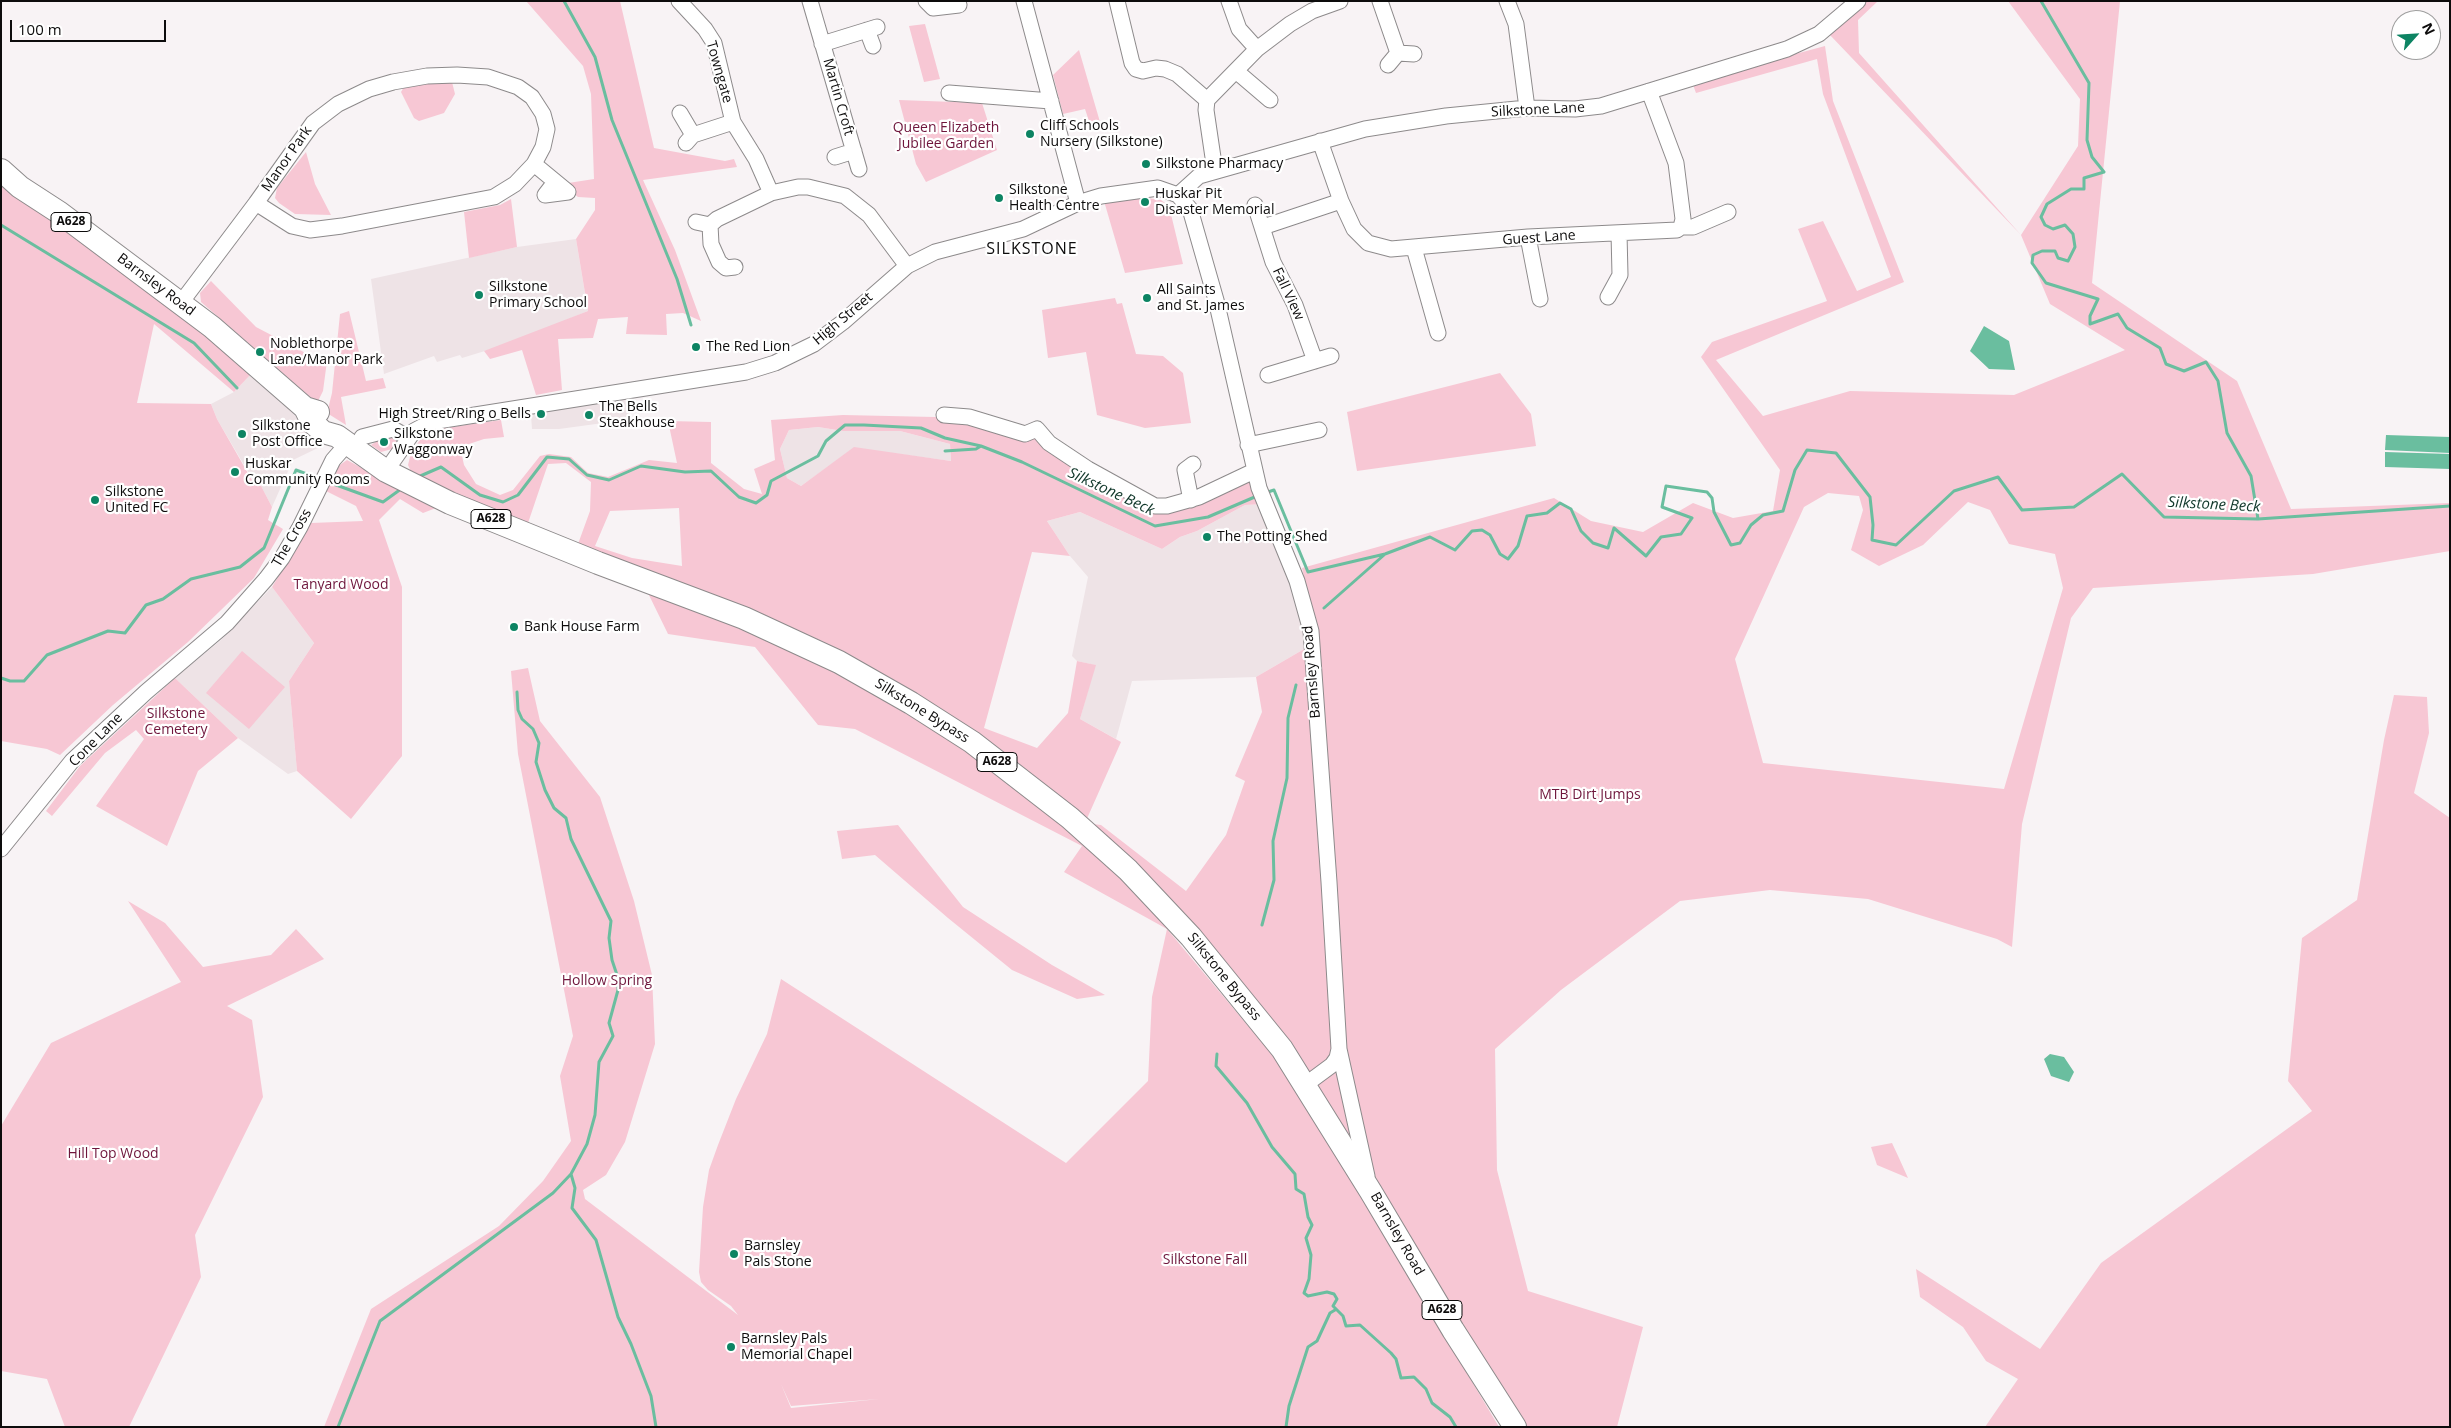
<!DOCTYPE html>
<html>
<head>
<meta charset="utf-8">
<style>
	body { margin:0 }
	#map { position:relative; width:2451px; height:1428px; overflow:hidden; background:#f8f3f5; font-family:"Open Sans",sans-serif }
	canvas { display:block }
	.frame { position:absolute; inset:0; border:2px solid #0d0c0c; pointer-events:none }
	.north { position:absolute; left:2391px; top:10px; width:50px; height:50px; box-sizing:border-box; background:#fff; border:1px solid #9e9e9e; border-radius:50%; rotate:64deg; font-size:14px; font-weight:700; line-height:20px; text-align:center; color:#0d0c0c }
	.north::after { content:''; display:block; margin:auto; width:18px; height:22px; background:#0d8463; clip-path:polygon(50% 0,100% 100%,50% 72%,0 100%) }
	.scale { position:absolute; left:10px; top:20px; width:156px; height:22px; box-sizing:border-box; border:2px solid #0d0c0c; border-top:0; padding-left:6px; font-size:15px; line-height:18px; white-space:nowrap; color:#0d0c0c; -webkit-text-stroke:4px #fff; paint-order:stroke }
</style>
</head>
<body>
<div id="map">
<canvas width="2451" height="1428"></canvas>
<div class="frame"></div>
<div class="north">N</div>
<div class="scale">100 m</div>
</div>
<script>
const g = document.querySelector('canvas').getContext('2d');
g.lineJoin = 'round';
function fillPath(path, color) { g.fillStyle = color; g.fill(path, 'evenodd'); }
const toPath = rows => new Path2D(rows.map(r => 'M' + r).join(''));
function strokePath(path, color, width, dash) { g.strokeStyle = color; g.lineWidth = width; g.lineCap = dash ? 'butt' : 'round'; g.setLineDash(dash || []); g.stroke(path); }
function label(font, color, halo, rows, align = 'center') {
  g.font = font + ' "Open Sans",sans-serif'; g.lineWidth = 4.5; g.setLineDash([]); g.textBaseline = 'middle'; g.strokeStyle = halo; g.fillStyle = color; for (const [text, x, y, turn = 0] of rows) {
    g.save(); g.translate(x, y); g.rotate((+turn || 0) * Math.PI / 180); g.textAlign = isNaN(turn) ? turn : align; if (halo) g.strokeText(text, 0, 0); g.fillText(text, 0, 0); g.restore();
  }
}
const built = toPath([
	[576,239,588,311,511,343,462,358,460,355,437,362,434,356,384,374,371,279,517,247],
	[253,372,318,436,322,446,293,460,272,507,258,480,254,482,217,419,211,404,234,392],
	[624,396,630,416,618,421,559,429,532,429,531,415],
	[818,427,843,431,900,431,950,444,951,461,854,448,801,486,787,478,780,449,789,430],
	[1264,504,1311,645,1256,677,1132,681,1116,739,1080,719,1095,665,1077,661,1072,656,1088,577,1070,556,1047,521,1080,512,1162,549,1180,537,1197,531,1245,505],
	[272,587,314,643,289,681,297,771,288,774,238,738,175,678,221,640]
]);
const green = toPath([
	[526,1,620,1,654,148,725,161,734,159,737,167,643,180,675,250,701,321,683,313,666,314,667,335,626,334,628,317,598,319,593,338,558,339,562,390,536,395,522,350,490,359,484,351,588,311,576,239,595,210,595,198,578,197,562,184,594,179,591,94,583,66],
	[1865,1,1878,1,1858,20,1859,53,2021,235,2078,146,2080,99,2008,1,2120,1,2092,283,2237,381,2291,509,2450,503,2450,551,2313,574,2093,588,2071,618,2022,824,2012,947,1997,939,1868,899,1770,890,1680,901,1561,990,1495,1049,1497,1170,1528,1291,1643,1327,1617,1427,1524,1427,1345,1138,1175,919,1167,929,1274,1057,1362,1197,1499,1427,324,1427,371,1309,499,1226,543,1181,571,1141,560,1076,573,1036,518,754,511,671,528,668,540,721,600,797,634,901,652,975,655,1044,625,1142,606,1175,583,1190,585,1199,738,1315,731,1306,708,1290,701,1282,699,1272,703,1207,709,1170,718,1145,736,1099,767,1034,781,979,1066,1163,1148,1081,1152,997,1167,929,1064,872,1082,846,855,729,818,725,755,647,668,634,646,589,951,718,822,641,578,544,590,511,591,482,566,463,548,464,528,523,413,476,408,465,411,453,422,437,437,429,501,420,504,437,484,439,460,447,464,465,476,484,500,495,513,490,540,456,549,454,571,457,588,473,608,477,649,460,677,463,668,421,711,422,711,463,744,489,762,494,754,469,775,460,771,420,843,415,935,417,944,415,1037,429,1156,506,1254,471,1264,504,1245,505,1197,531,1180,537,1162,549,1080,512,1047,521,1070,556,1032,552,984,728,1037,748,1068,713,1077,661,1096,665,1080,719,1121,742,1085,823,1101,825,1186,891,1226,835,1245,781,1235,776,1262,712,1256,677,1311,645,1318,636,1302,568,1554,498,1591,521,1643,532,1693,503,1733,518,1773,511,1780,470,1701,357,1712,342,1827,301,1798,229,1823,221,1857,291,1891,277,1823,94,1817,59,1696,93,1692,82,1825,46,1833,101,1904,282,1716,360,1763,416,1850,391,2014,395,2125,350,2050,304,2021,235,1829,34,1849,19],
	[818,427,843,431,900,431,950,444,951,461,854,447,801,486,787,478,780,449,789,430],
	[1828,493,1859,496,1863,510,1851,550,1879,566,1923,545,1968,502,1990,510,2009,544,2055,554,2063,588,2004,789,1763,763,1735,659,1804,507],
	[679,508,682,566,632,558,595,546,610,511],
	[781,1384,791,1406,879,1399,791,1408],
	[925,24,940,79,924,82,909,26],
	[1079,50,1100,122,1090,124,1085,109,1063,114,1053,75],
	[407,82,452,82,455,94,444,113,419,121,414,118,401,92],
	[899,100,982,103,997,150,926,182,916,164],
	[306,152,315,184,331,215,295,214,279,203,275,198,277,188],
	[1,183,57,222,253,372,234,392,154,324,137,403,211,404,217,419,253,482,258,480,272,507,268,520,283,529,254,578,188,642,113,705,60,755,47,749,1,741],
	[1134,196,1161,200,1169,206,1183,264,1125,273,1104,201],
	[511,199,517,247,469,258,464,212,500,205],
	[211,281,256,327,317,359,327,361,323,391,317,403,201,302,200,293],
	[1115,298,1117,304,1122,303,1136,354,1163,356,1183,373,1191,423,1145,428,1097,415,1086,352,1048,358,1042,310],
	[349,311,366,381,383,378,386,388,341,397,346,425,327,413,332,393,340,314],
	[1500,373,1531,414,1536,446,1357,471,1347,412],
	[384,436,394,437,397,441,392,449,381,452,371,445],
	[347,460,436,508,423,513,400,499,379,520,402,587,402,756,351,819,297,771,289,681,314,643,272,587,311,523,363,521,356,506,326,491,337,467],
	[242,651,285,687,249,729,206,693],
	[175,678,238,738,198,771,167,846,96,806,144,739,136,730,105,753,52,816,46,811,80,766],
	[2394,695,2427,697,2429,733,2414,793,2450,818,2450,1427,1985,1427,2018,1379,1986,1361,1963,1327,1920,1297,1916,1269,2040,1349,2101,1263,2312,1111,2288,1081,2302,938,2357,900,2384,740],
	[898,825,963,907,1052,965,1105,995,1077,999,1012,970,948,918,875,855,842,859,837,831],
	[128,901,165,923,203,967,271,955,296,929,324,959,227,1006,252,1020,263,1097,195,1235,201,1277,129,1427,65,1427,47,1379,1,1371,1,1126,51,1043,181,982],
	[1892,1143,1899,1158,1908,1178,1877,1165,1871,1147]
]);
const water = toPath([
	[1984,326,2009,341,2015,370,1989,369,1970,351],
	[2386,435,2450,437,2450,453,2385,450],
	[2385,452,2450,454,2450,469,2385,467],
	[2050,1054,2064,1057,2074,1072,2069,1082,2051,1076,2044,1059]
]);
const stream = toPath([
	[564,1,595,57,612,120,677,279,691,325],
	[2041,1,2089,83,2087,140,2092,157,2104,172,2084,178,2084,189,2071,189,2047,204,2041,217,2045,225,2053,229,2065,225,2073,234,2075,247,2068,261,2058,258,2055,251,2042,251,2033,255,2032,263,2046,283,2098,299,2090,316,2090,324,2118,314,2127,328,2160,348,2166,364,2184,371,2206,362,2218,381,2227,433,2251,476,2258,519],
	[1,225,194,343,237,388],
	[945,451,976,449,981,446],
	[418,477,441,467,480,495,503,502,518,495,547,457,569,459,587,475,609,480,641,466,685,472,711,471,739,497,756,503,767,495,771,481,818,456,826,441,845,425,864,425,921,428,945,438,981,446,1022,462,1155,526,1208,517,1257,496],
	[328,482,383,502,401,489],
	[1265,493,1274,490,1308,572,1385,554,1430,537,1455,550,1472,531,1482,530,1490,535,1500,554,1508,559,1518,546,1527,516,1547,513,1560,503,1571,509,1581,531,1593,543,1608,548,1614,528,1646,556,1661,537,1681,534,1692,518,1662,507,1666,486,1707,492,1712,498,1714,512,1731,545,1740,543,1751,525,1763,515,1783,511,1795,470,1807,450,1836,453,1870,497,1873,525,1872,540,1896,545,1954,491,1998,477,2022,510,2074,507,2122,474,2164,517,2258,519,2450,506],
	[1324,608,1384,555],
	[1,678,10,681,24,681,47,655,108,631,125,633,146,605,163,599,191,579,240,567,264,548,296,470,320,479],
	[517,692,518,710,522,719,533,729,539,743,536,762,545,790,554,808,566,818,571,839,611,921,609,938,612,960,618,978,618,990,609,1023,613,1036,599,1062,595,1115,587,1144,571,1174,575,1188,572,1208,596,1240,618,1317,631,1344,651,1396,656,1427],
	[1262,925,1274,880,1273,841,1287,778,1288,718,1296,685],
	[1217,1054,1216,1066,1247,1103,1272,1147,1295,1174,1296,1189,1304,1194,1308,1217,1312,1225,1306,1238,1311,1255,1309,1279,1304,1293,1308,1296,1327,1292,1334,1294,1337,1299,1333,1306,1343,1316,1346,1326,1360,1325,1391,1353,1396,1359,1401,1378,1414,1377,1426,1389,1432,1403,1450,1417,1456,1427],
	[338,1427,380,1321,553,1193,571,1174],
	[1286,1427,1289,1406,1308,1347,1317,1341,1330,1313,1335,1310]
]);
const minor = toPath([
	[679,1,705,29,714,43,733,122,756,159,771,193,798,187,808,187,845,196,869,215,907,266],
	[810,1,859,169],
	[926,1,933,8,959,5],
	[1024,1,1078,203],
	[1117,1,1132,63,1136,69,1143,71,1156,68,1165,69,1177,74,1207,100],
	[1229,1,1239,29,1257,49],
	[1380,1,1398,53],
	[1507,1,1516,24,1527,108],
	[867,30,873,46],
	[822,44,877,27],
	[1388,65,1398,53,1414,54],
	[1236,71,1270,100],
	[949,93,1051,101],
	[1207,100,1257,49,1290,24,1312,11,1340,1],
	[1207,100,1206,110,1215,171],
	[680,113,693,135],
	[1320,141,1341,201,1354,229,1368,243,1391,249,1528,237,1677,230,1681,227,1683,219,1676,163,1649,91],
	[686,143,693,135,733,122],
	[835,157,854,151],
	[534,164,568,192,545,195,555,182],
	[1178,195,1199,176,1365,129,1446,116,1527,108,1575,109,1601,106,1787,49,1819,34,1858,1],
	[1255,205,1273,262,1295,305,1315,361],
	[696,222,710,225],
	[1263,227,1341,201],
	[1681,227,1693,227,1728,212],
	[1528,237,1540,299],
	[1414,248,1438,333],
	[735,267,726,268,719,262,711,244,710,225,717,219,771,193],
	[1608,297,1620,275,1619,233],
	[180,304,256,203,313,123,338,104,369,89,393,82,427,76,457,75,488,77,518,87,532,97,543,114,547,129,543,147,534,164,515,184,494,197,342,226,310,230,292,226,256,203],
	[1268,375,1331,356],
	[944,415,969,417,1025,434,1037,429,1049,443,1088,469,1155,506,1167,506,1199,497,1254,471],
	[362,437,393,429,409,438],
	[1248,445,1319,430],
	[386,471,414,431,431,422,746,372,775,363,814,344,843,322,907,266,935,252,1023,229,1078,203,1101,196,1158,188,1178,195,1190,209,1216,300,1259,488,1297,581,1311,631,1329,882,1339,1049,1367,1176],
	[1191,500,1185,470,1193,464],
	[1,849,72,761,146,692,227,623,266,579,282,558,300,527,333,460,347,444],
	[1305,1085,1332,1065,1337,1058,1339,1049]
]);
const highway = toPath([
	[1,170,20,187,60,213,212,327,305,408,318,412],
	[305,408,312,422,323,432,337,436,386,471,450,503,598,563,744,618,839,662,911,703,972,742,1070,818,1128,870,1191,937,1282,1049,1371,1192,1453,1330,1515,1427]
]);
const markers = [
	[1030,134,5,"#0d8463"],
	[1146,164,5,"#0d8463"],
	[999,198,5,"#0d8463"],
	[1145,202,5,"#0d8463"],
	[479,295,5,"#0d8463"],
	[1147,298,5,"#0d8463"],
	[696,347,5,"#0d8463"],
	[260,352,5,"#0d8463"],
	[541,414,5,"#0d8463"],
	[589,415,5,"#0d8463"],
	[242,434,5,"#0d8463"],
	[384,442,5,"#0d8463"],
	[235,472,5,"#0d8463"],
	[95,500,5,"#0d8463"],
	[1207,537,5,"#0d8463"],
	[514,627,5,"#0d8463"],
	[734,1254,5,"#0d8463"],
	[731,1347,5,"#0d8463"]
];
const shields = [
	[71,222,40],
	[491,519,40],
	[997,762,40],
	[1442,1310,40]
];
const shieldNames = [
	["A628",71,222],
	["A628",491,519],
	["A628",997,762],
	["A628",1442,1310]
];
const streetNames = [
	["Towngate",719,72,74],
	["Martin Croft",838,97,74],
	["Silkstone Lane",1538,110,-3],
	["Manor Park",287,159,-55],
	["Guest Lane",1539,238,-4],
	["Barnsley Road",156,285,37],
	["Fall View",1288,294,65],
	["High Street",843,319,-40],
	["The Cross",292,538,-60],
	["Barnsley Road",1312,672,-95],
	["Silkstone Bypass",922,711,32],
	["Cone Lane",96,740,-45],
	["Silkstone Bypass",1224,977,51],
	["Barnsley Road",1397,1234,60]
];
const poiNames = [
	["Cliff Schools",1040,126],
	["Nursery (Silkstone)",1040,142],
	["Silkstone Pharmacy",1156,164],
	["Silkstone",1009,190],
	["Health Centre",1009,206],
	["Huskar Pit",1155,194],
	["Disaster Memorial",1155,210],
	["Silkstone",489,287],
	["Primary School",489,303],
	["All Saints",1157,290],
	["and St. James",1157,306],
	["Noblethorpe",270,344],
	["Lane/Manor Park",270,360],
	["The Red Lion",706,347],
	["The Bells",599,407],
	["Steakhouse",599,423],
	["High Street/Ring o Bells",531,414,"right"],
	["Silkstone",252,426],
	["Post Office",252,442],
	["Silkstone",394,434],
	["Waggonway",394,450],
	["Huskar",245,464],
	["Community Rooms",245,480],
	["Silkstone",105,492],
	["United FC",105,508],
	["The Potting Shed",1217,537],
	["Bank House Farm",524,627],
	["Barnsley",744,1246],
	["Pals Stone",744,1262],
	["Barnsley Pals",741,1339],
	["Memorial Chapel",741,1355]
];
const parkNames = [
	["Queen Elizabeth",946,128],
	["Jubilee Garden",946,144],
	["Tanyard Wood",341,585],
	["Silkstone",176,714],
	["Cemetery",176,730],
	["MTB Dirt Jumps",1590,795],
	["Hollow Spring",607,981],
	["Hill Top Wood",113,1154],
	["Silkstone Fall",1205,1260]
];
const waterNames = [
	["Silkstone Beck",1111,492,25],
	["Silkstone Beck",2214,505,3]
];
const quarterNames = [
	["SILKSTONE",1032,249]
];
fillPath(built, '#eee3e6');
fillPath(green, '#f7c7d4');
fillPath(water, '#6abe9f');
strokePath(stream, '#6abe9f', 3);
strokePath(minor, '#8d8a8b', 17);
strokePath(highway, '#8d8a8b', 24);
strokePath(minor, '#fff', 15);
strokePath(highway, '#fff', 22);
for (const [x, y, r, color] of markers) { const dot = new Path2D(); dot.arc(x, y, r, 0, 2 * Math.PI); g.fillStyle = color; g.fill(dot); strokePath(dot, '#fff', 2); }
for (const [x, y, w] of shields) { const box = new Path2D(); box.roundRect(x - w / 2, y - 9.5, w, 19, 4); g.fillStyle = '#fff'; g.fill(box); strokePath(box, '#0d0c0c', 1); }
label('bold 12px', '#0d0c0c', null, shieldNames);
label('14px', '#0d0c0c', '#fff', streetNames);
label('14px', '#0d0c0c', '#fff', poiNames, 'left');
label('14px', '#6f163c', '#fff', parkNames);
label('italic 15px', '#10372a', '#fff', waterNames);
g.letterSpacing = '1px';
label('16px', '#0d0c0c', '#fff', quarterNames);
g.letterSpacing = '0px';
</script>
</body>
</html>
